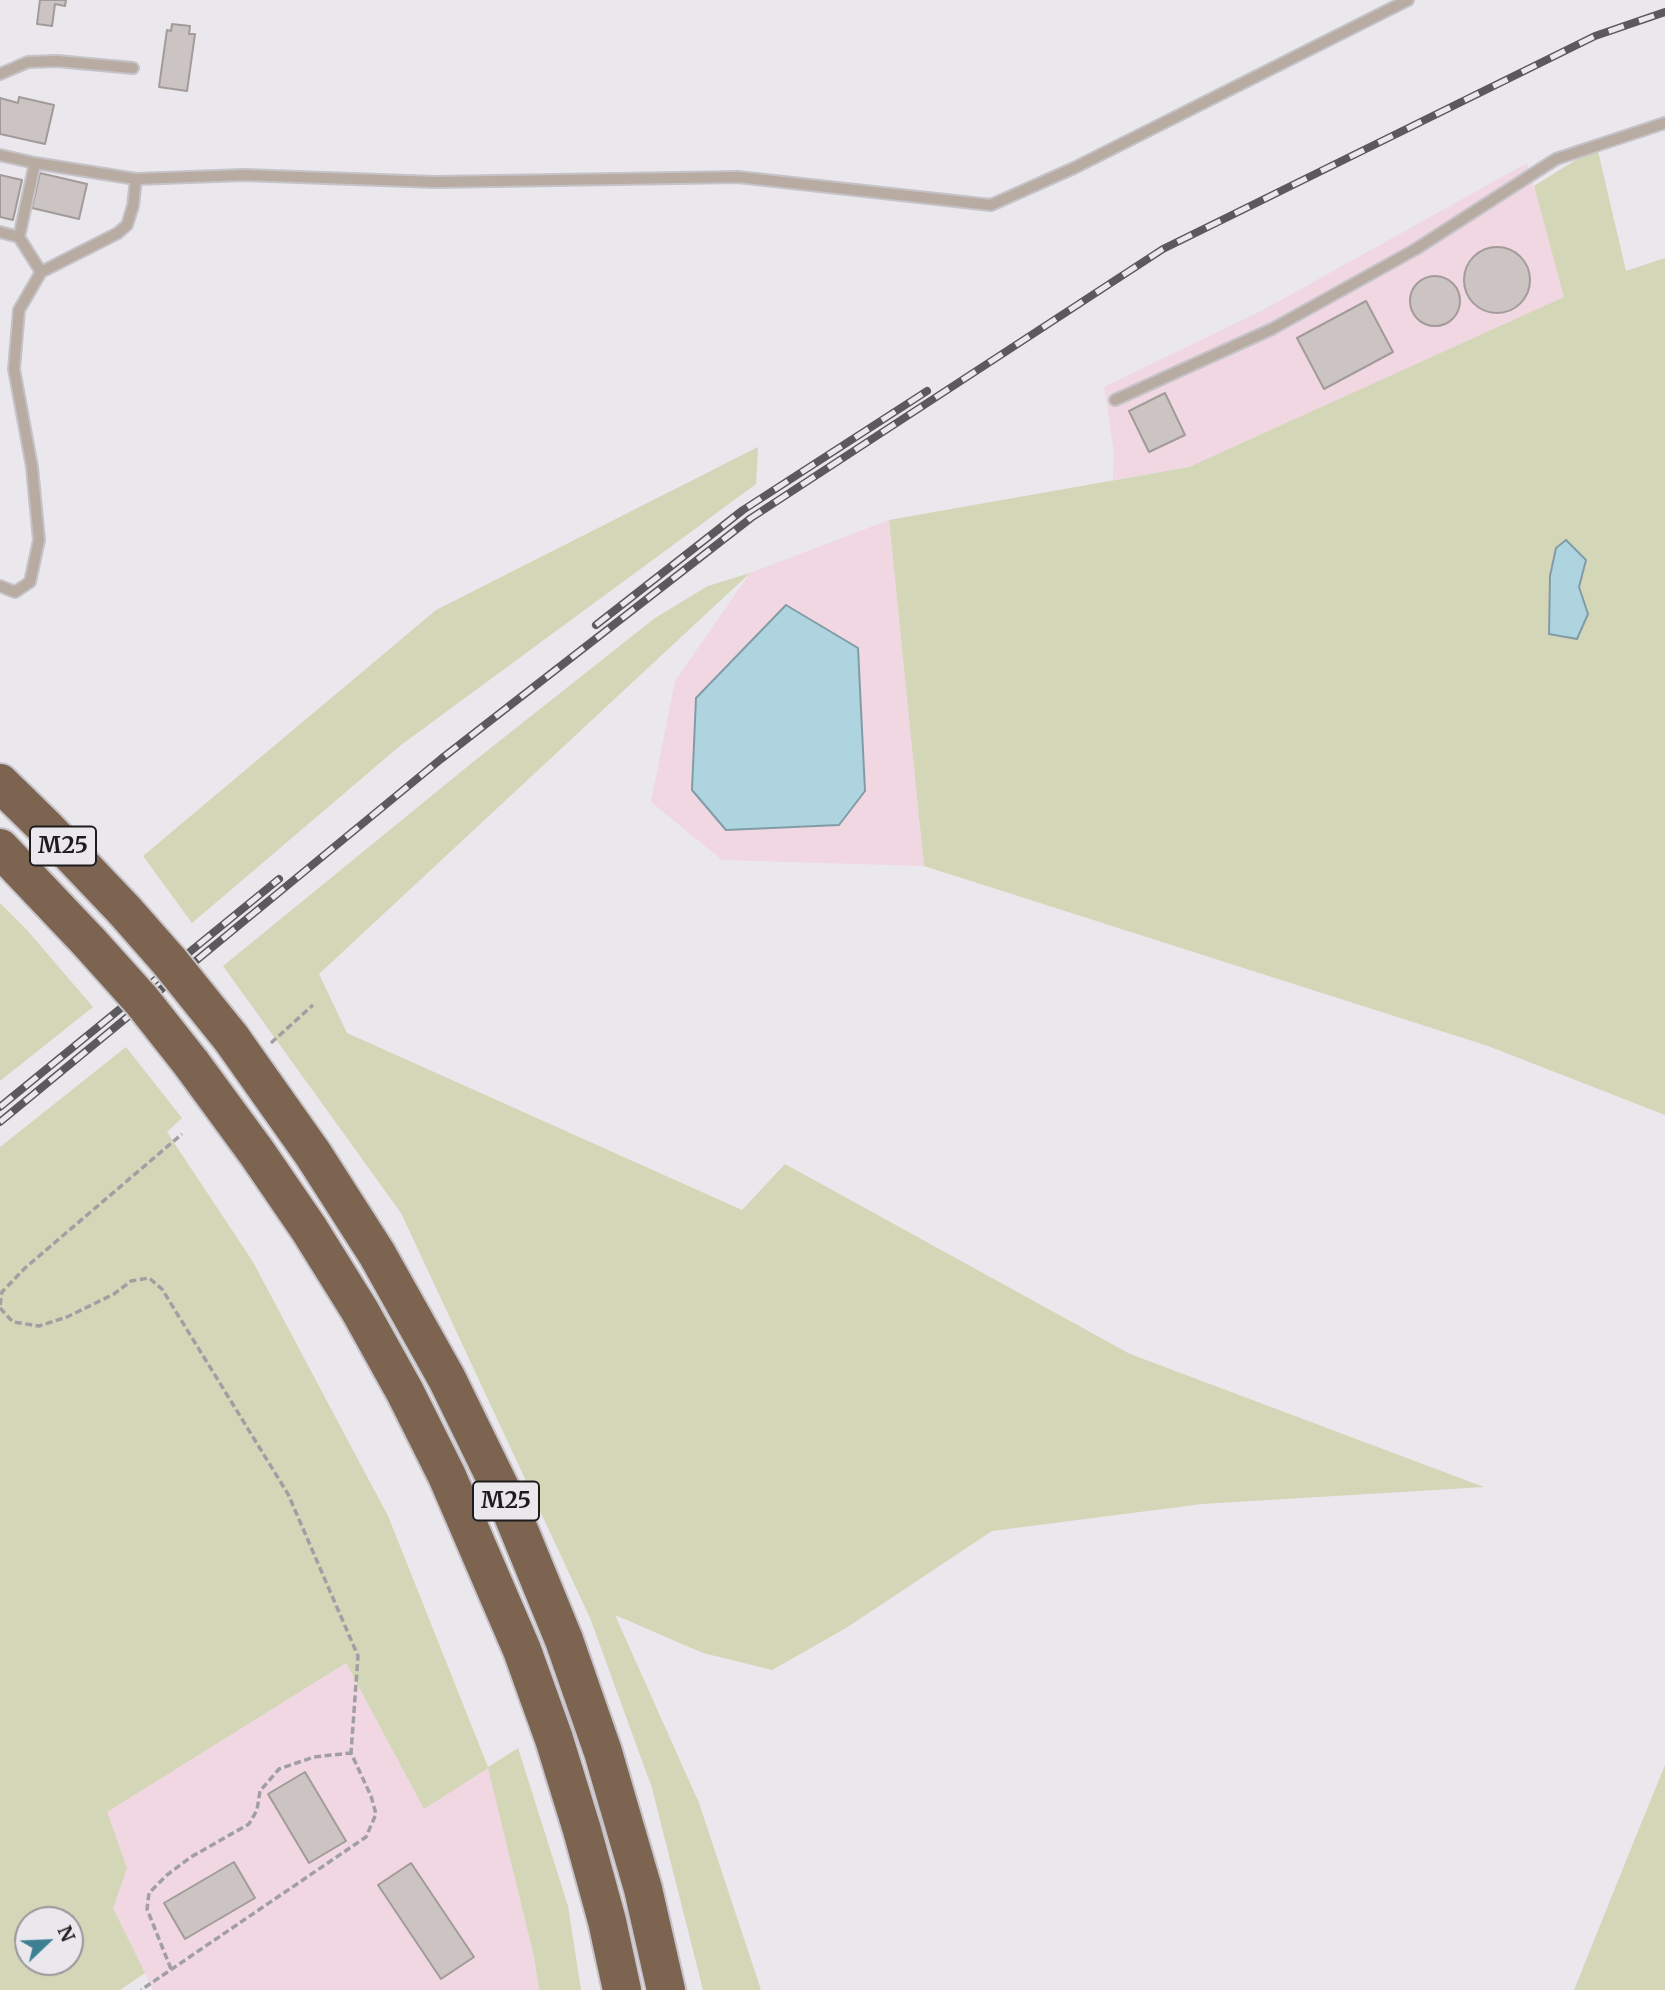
<!DOCTYPE html>
<html>
<head>
<meta charset="utf-8">
<style>
	body { margin:0 }
	#map { position:relative; width:1665px; height:1990px; overflow:hidden; background:#eae8ed; font-family:Merriweather,serif }
	canvas { display:block }
	.north { position:absolute; left:14px; top:1906px; width:70px; height:70px; box-sizing:border-box; background:#eae8ed; border:2px solid #98969a; border-radius:50%; rotate:67deg; font-size:19px; font-weight:700; line-height:28px; text-align:center; color:#1d1b1d }
	.north::after { content:''; display:block; margin:auto; width:24px; height:32px; background:#3e8092; clip-path:polygon(50% 0,100% 100%,50% 72%,0 100%) }
</style>
</head>
<body>
<div id="map">
<canvas width="1665" height="1990"></canvas>
<div class="north">N</div>
</div>
<script>
const g = document.querySelector('canvas').getContext('2d');
g.lineJoin = 'round';
function fillPath(path, color) { g.fillStyle = color; g.fill(path, 'evenodd'); }
const toPath = rows => new Path2D(rows.map(r => 'M' + r).join(''));
function strokePath(path, color, width, dash) { g.strokeStyle = color; g.lineWidth = width; g.lineCap = dash ? 'butt' : 'round'; g.setLineDash(dash || []); g.stroke(path); }
function label(font, color, halo, rows, align = 'center') {
  g.font = font + ' Merriweather,serif'; g.lineWidth = 5; g.setLineDash([]); g.textBaseline = 'middle'; g.strokeStyle = halo; g.fillStyle = color; for (const [text, x, y, turn = 0] of rows) {
    g.save(); g.translate(x, y); g.rotate((+turn || 0) * Math.PI / 180); g.textAlign = isNaN(turn) ? turn : align; if (halo) g.strokeText(text, 0, 0); g.fillText(text, 0, 0); g.restore();
  }
}
const industrial = toPath([
	[1527,163,1565,297,1189,467,1113,480,1114,453,1104,387,1263,310],
	[889,520,924,866,722,860,651,802,675,681,750,573],
	[346,1663,424,1809,488,1767,534,1958,539,1990,153,1990,113,1908,126,1868,106,1812]
]);
const green = toPath([
	[1597,147,1626,271,1665,258,1665,1115,1488,1046,924,866,889,520,1189,467,1564,297,1534,186],
	[758,447,756,484,401,745,192,923,143,856,436,610],
	[750,573,319,974,347,1033,742,1210,785,1164,1130,1354,1484,1487,1202,1504,992,1531,846,1628,772,1670,703,1653,615,1615,699,1803,761,1990,703,1990,652,1788,590,1618,401,1213,223,966,473,762,655,618,708,586],
	[0,903,27,930,93,1007,0,1081],
	[126,1047,182,1118,167,1132,253,1262,388,1516,488,1767,518,1748,568,1906,581,1990,539,1990,534,1957,488,1768,424,1809,346,1663,107,1812,127,1868,113,1908,145,1973,120,1990,0,1990,0,1147],
	[28,1920,70,1920,70,1962,28,1962],
	[1665,1765,1665,1990,1574,1990,1636,1836]
]);
const water = toPath([
	[1566,540,1586,560,1579,587,1588,614,1577,639,1549,634,1550,576,1556,548,1566,540],
	[786,605,858,648,865,791,839,825,726,830,692,790,696,698,786,605]
]);
const building = toPath([
	[40,0,66,0,65,6,55,4,52,26,37,24,40,0],
	[172,24,190,26,189,34,195,34,187,91,159,87,167,30,171,31,172,24],
	[19,97,54,105,45,144,0,134,0,98,18,103,19,97],
	[40,173,87,184,79,219,32,208,40,173],
	[0,175,22,180,13,220,0,217,0,175],
	'1464 280a33 33 0 1 1 66 0a33 33 0 1 1-66 0Z',
	'1410 301a25 25 0 1 1 50 0a25 25 0 1 1-50 0Z',
	[1366,301,1393,352,1324,389,1297,338,1366,301],
	[1165,393,1185,435,1149,452,1129,411,1165,393],
	[305,1772,346,1841,309,1863,268,1794,305,1772],
	[234,1862,255,1898,185,1939,164,1903,234,1862],
	[411,1863,474,1957,441,1979,378,1885,411,1863]
]);
const path = toPath([
	[271,1043,313,1005],
	[0,1305,2,1292,25,1268,182,1134],
	[0,1308,13,1322,39,1326,67,1317,114,1294,131,1281,149,1278,162,1289,288,1494,358,1656,351,1753,371,1796,376,1814,366,1837,141,1990],
	[171,1969,147,1909,149,1893,167,1875,191,1857,249,1824,257,1810,260,1791,279,1769,314,1757,351,1753]
]);
const service = toPath([
	[0,74,28,62,57,61,133,68],
	[0,155,35,163,136,179,244,175,435,182,738,177,991,205,1074,168,1408,0],
	[0,232,19,237,41,272],
	[19,237,35,163],
	[1115,400,1272,329,1416,249,1556,159,1665,123],
	[0,586,15,592,30,582,39,540,32,467,14,369,19,310,41,272,118,233,127,225,133,206,136,179]
]);
const motorway = toPath([
	[0,783,47,829,125,911],
	[0,848,89,942],
	[231,1038,313,1154,377,1254,447,1379,510,1508,564,1640,603,1752,643,1889,666,1990],
	[191,1063,257,1153,309,1229,360,1311,405,1392,447,1476,522,1650,554,1739,582,1830,607,1921,622,1990]
]);
const rail = toPath([
	[596,625,743,510,927,391],
	[0,1107,279,879],
	[0,1122,441,759,751,518,1163,249,1595,36,1665,12]
]);
const motorwayBridge = toPath([
	[125,911,169,961,231,1038],
	[89,942,142,1001,191,1063]
]);
const shields = [
	[63,846,66],
	[506,1501,66]
];
const shieldNames = [
	["M25",63,846],
	["M25",506,1501]
];
fillPath(industrial, '#f0d7e2');
fillPath(green, '#d3d6b7');
fillPath(water, '#aed4e0');
strokePath(water, '#829ca6', 2);
fillPath(building, '#cbc4c3');
strokePath(building, '#a29b9a', 2);
strokePath(service, '#c5c3c8', 14);
strokePath(motorway, '#c5c3c8', 42);
strokePath(path, '#a19fa3', 3.5, [7, 3.5]);
strokePath(service, '#b7aba2', 10);
strokePath(motorway, '#7d6451', 38);
strokePath(rail, '#5b595c', 8);
strokePath(rail, '#eae8ed', 5, [16]);
strokePath(motorwayBridge, '#c5c3c8', 42, []);
strokePath(motorwayBridge, '#7d6451', 38);
for (const [x, y, w] of shields) { const box = new Path2D(); box.roundRect(x - w / 2, y - 19.5, w, 39, 5); g.fillStyle = '#eae8ed'; g.fill(box); strokePath(box, '#1d1b1d', 2); }
label('bold 23px', '#1d1b1d', null, shieldNames);
</script>
</body>
</html>
